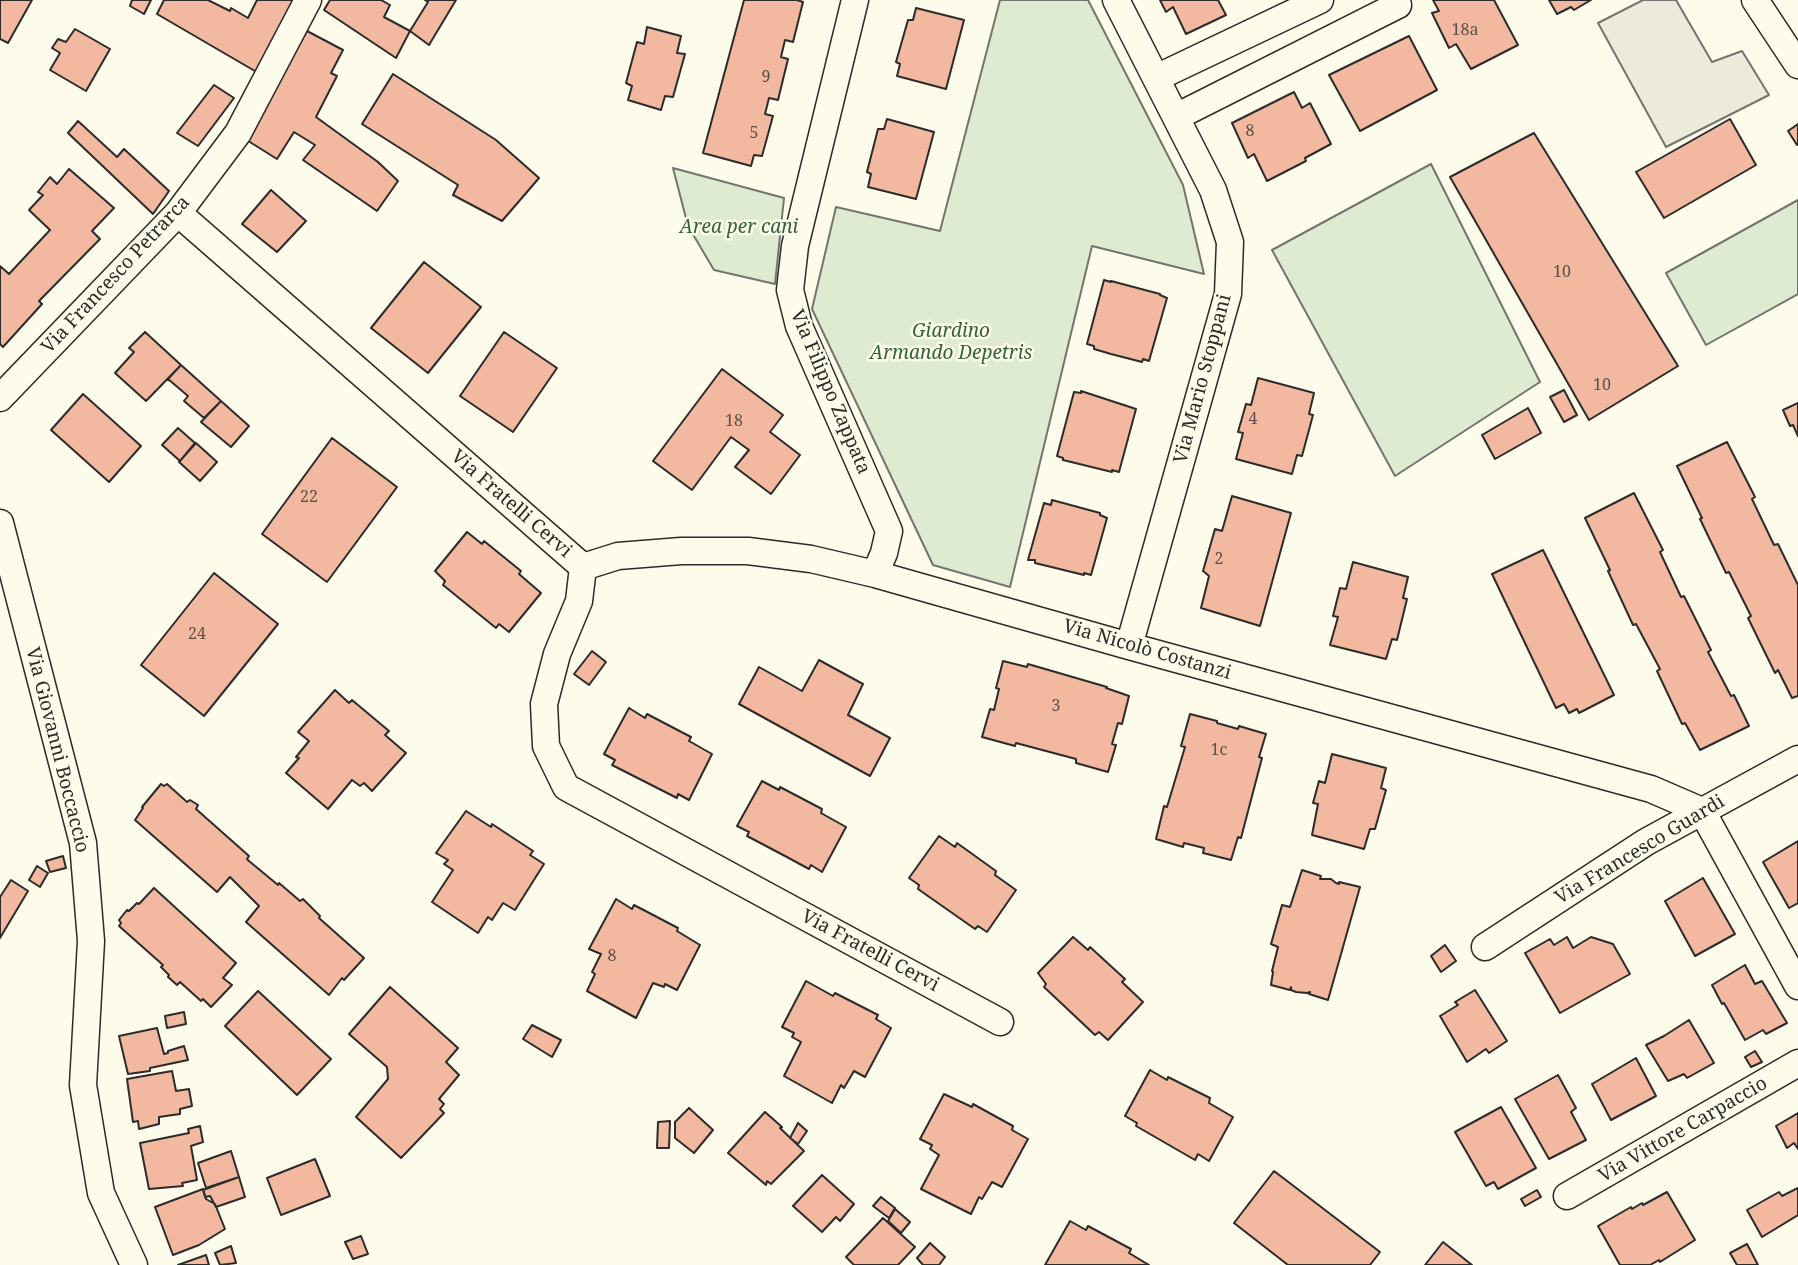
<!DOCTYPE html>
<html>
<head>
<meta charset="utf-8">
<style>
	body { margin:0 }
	canvas { display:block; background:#fdfbea }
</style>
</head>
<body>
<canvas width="1798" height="1265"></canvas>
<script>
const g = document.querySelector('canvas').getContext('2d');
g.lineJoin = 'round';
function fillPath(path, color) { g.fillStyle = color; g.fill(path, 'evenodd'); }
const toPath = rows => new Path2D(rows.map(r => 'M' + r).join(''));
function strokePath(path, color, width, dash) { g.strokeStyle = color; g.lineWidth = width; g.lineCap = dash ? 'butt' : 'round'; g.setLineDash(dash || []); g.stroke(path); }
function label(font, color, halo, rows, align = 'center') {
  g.font = font + ' "Noto Serif",serif'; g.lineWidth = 5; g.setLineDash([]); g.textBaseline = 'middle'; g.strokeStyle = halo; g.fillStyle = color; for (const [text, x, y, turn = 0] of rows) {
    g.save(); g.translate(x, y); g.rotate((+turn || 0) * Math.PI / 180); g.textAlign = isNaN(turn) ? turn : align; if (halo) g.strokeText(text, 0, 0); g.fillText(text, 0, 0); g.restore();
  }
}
const green = toPath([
	[1000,0,1088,0,1183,185,1204,274,1092,246,1010,587,933,565,812,309,836,207,940,231,1000,0],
	[1431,164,1540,382,1395,476,1272,250,1431,164],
	[673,168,784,198,775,284,714,270,688,226,673,168],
	[1798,200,1798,294,1706,345,1666,273,1798,200]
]);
const parking = toPath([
	[1643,0,1676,0,1712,62,1742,51,1769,95,1666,147,1598,23,1643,0]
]);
const building = toPath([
	[0,0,32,0,8,43,0,39,0,0],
	[132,0,151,0,144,14,130,6,132,0],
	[164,0,208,0,230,11,231,8,248,18,257,0,298,0,260,74,157,14,164,0],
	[330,0,381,0,390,5,384,17,410,31,396,58,324,10,330,0],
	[425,0,456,0,429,45,410,31,428,2,425,0],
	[744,0,797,0,803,2,793,42,785,40,781,57,788,59,778,100,769,98,765,114,773,116,762,156,754,155,751,166,703,153,744,0],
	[1160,0,1218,0,1226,15,1186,34,1173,7,1166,12,1160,0],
	[1433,0,1494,0,1518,45,1471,69,1456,44,1449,48,1432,13,1439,11,1433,0],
	[1549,0,1591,0,1574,10,1571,7,1557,14,1549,0],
	[916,8,964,20,946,89,897,76,900,64,896,62,908,20,913,20,916,8],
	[647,27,681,36,677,53,685,54,673,97,665,96,661,110,628,100,632,86,626,83,637,42,644,44,647,27],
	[75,29,110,49,86,91,50,70,60,53,52,48,58,39,66,42,75,29],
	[307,31,343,50,331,73,337,76,316,117,378,162,398,181,377,211,303,160,315,145,294,132,277,159,245,139,307,31],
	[1409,36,1437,90,1360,131,1329,75,1409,36],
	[393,74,496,140,539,178,502,221,453,195,458,185,362,124,393,74],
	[214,85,234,98,198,146,177,133,214,85],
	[1294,92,1302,108,1310,103,1331,144,1305,158,1306,161,1267,181,1254,154,1248,158,1232,123,1294,92],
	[887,119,934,132,916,199,868,187,871,174,867,172,878,129,884,129,887,119],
	[1730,119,1756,165,1664,218,1636,172,1730,119],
	[78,121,117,157,124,149,169,191,153,214,68,133,78,121],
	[1798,124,1798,144,1797,145,1788,131,1798,124],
	[1534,133,1678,366,1589,420,1450,177,1534,133],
	[69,169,114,208,92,231,100,239,39,301,42,304,3,347,0,344,0,266,9,274,50,230,29,210,43,195,38,192,50,177,57,184,69,169],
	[271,190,306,221,277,252,242,224,271,190],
	[424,262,481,307,428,373,371,328,424,262],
	[1104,280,1111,282,1111,281,1160,294,1160,295,1167,298,1149,361,1143,359,1142,362,1111,354,1094,349,1094,346,1087,344,1104,280],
	[145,332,181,365,146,401,115,373,134,352,129,348,145,332],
	[504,332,557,368,513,432,460,396,504,332],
	[181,365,221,401,204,418,184,401,188,396,168,379,181,365],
	[722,369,783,415,770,432,800,455,771,494,735,467,749,450,731,437,692,490,653,461,722,369],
	[1258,378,1314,393,1309,414,1313,415,1302,456,1297,455,1292,474,1236,459,1243,433,1238,432,1246,404,1251,405,1258,378],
	[1564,390,1577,415,1564,422,1550,397,1564,390],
	[1081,391,1136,409,1119,472,1112,470,1112,472,1063,460,1063,458,1057,456,1074,392,1081,393,1081,391],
	[83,394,141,446,109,482,51,430,83,394],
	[221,401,249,426,231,447,201,422,221,401],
	[1798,403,1798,436,1793,425,1790,426,1783,410,1798,403],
	[1528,408,1541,433,1495,459,1482,435,1528,408],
	[178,428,195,443,180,461,162,445,178,428],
	[332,438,397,487,327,582,262,534,332,438],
	[1727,442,1755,497,1752,499,1774,545,1778,544,1798,585,1798,696,1792,698,1778,670,1775,673,1748,618,1751,616,1729,572,1726,573,1700,519,1702,518,1677,466,1727,442],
	[196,443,217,462,200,481,179,462,196,443],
	[1634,493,1663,550,1660,552,1681,597,1684,596,1711,650,1708,652,1731,696,1734,695,1749,726,1700,750,1685,723,1682,724,1657,671,1660,669,1636,624,1633,625,1608,571,1610,570,1585,518,1634,493],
	[1232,496,1291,513,1260,626,1201,608,1209,576,1203,571,1215,529,1222,531,1232,496],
	[1052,500,1100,513,1100,515,1107,518,1091,575,1084,573,1084,575,1035,563,1035,560,1028,560,1044,503,1051,505,1052,500],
	[467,532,482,544,484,541,521,571,519,574,541,593,509,632,499,624,496,628,443,585,445,581,435,571,467,532],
	[1543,550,1614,695,1579,713,1577,709,1569,713,1564,704,1556,708,1492,574,1543,550],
	[1353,562,1408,577,1403,598,1407,599,1397,640,1392,639,1386,659,1330,645,1338,617,1333,616,1340,588,1346,589,1353,562],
	[214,573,278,624,204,716,141,665,214,573],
	[592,651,606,662,589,685,574,674,592,651],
	[819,660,863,684,848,715,890,738,870,776,739,704,759,667,802,691,819,660],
	[1003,661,1027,667,1028,664,1107,687,1106,688,1129,696,1122,724,1118,723,1112,744,1116,745,1108,772,1076,763,1076,759,1016,743,1015,746,982,737,990,709,994,710,999,689,996,688,1003,661],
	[335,690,349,703,352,700,389,731,385,735,406,753,372,791,364,783,360,786,352,780,328,809,286,773,299,758,296,757,309,741,298,732,335,690],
	[629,708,645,718,647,714,691,737,689,741,712,754,689,800,678,794,677,798,612,765,615,760,604,754,629,708],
	[1190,714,1217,721,1217,723,1238,729,1239,726,1266,734,1259,757,1262,758,1241,838,1238,837,1231,860,1203,853,1204,848,1184,843,1183,847,1156,839,1164,806,1167,807,1185,747,1181,746,1190,714],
	[1332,754,1386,768,1381,788,1386,790,1375,829,1370,829,1364,849,1312,835,1318,804,1313,803,1319,781,1325,783,1332,754],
	[762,781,779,790,780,787,822,809,821,813,846,827,822,872,811,865,809,869,785,856,747,836,749,832,737,826,762,781],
	[161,784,164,786,167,784,187,802,190,800,198,805,196,809,249,856,247,859,249,861,278,885,279,883,300,901,303,899,320,916,319,918,364,958,344,980,342,978,329,995,246,922,259,906,230,877,217,892,135,820,143,808,142,807,161,784],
	[466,811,491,827,492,824,533,851,530,855,544,864,515,910,503,903,492,920,488,917,478,933,432,902,453,870,444,864,448,860,436,853,466,811],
	[939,836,955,847,957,843,996,871,995,875,1016,890,987,932,978,926,975,929,918,889,919,885,909,878,939,836],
	[1798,841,1798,903,1789,908,1763,862,1798,841],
	[63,856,66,868,50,872,46,861,63,856],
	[37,866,48,873,40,887,29,880,37,866],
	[1302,870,1321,876,1320,879,1331,879,1336,883,1339,884,1339,882,1360,887,1328,1000,1309,994,1310,992,1307,993,1296,992,1291,990,1291,987,1290,990,1271,985,1273,972,1272,971,1278,947,1271,944,1282,905,1290,907,1302,870],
	[1703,878,1735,934,1695,956,1665,901,1703,878],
	[11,880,28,891,0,938,0,897,11,880],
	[154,888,236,963,223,978,232,985,211,1007,203,999,201,1001,180,982,177,985,168,977,169,975,161,967,163,965,119,926,121,923,119,920,127,910,129,911,137,903,139,904,154,888],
	[616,899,632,909,634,905,678,928,677,931,700,945,677,990,665,984,664,987,653,983,636,1018,587,991,595,974,592,972,601,954,589,949,616,899],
	[1073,937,1088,950,1090,947,1125,979,1122,982,1143,1002,1108,1040,1099,1032,1095,1035,1044,987,1046,984,1038,973,1073,937],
	[1567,937,1573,948,1591,937,1613,944,1630,974,1560,1013,1525,953,1550,939,1554,945,1567,937],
	[1445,945,1456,961,1441,972,1431,956,1445,945],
	[1745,965,1755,984,1762,981,1787,1023,1766,1034,1763,1030,1745,1040,1724,1003,1722,1004,1712,985,1745,965],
	[806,981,833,996,835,993,878,1015,876,1019,891,1028,865,1077,854,1071,844,1088,841,1085,832,1103,784,1076,801,1042,792,1037,794,1033,782,1027,806,981],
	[390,987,458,1048,446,1062,459,1075,439,1099,444,1104,440,1109,444,1113,401,1158,356,1117,388,1079,387,1067,349,1034,390,987],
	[1475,990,1507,1041,1489,1053,1486,1049,1467,1062,1440,1016,1458,1005,1455,1002,1475,990],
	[258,991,331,1059,297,1095,225,1026,258,991],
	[184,1012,186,1024,167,1028,165,1016,184,1012],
	[1689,1020,1714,1063,1687,1078,1684,1074,1668,1081,1646,1045,1664,1036,1689,1020],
	[532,1025,561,1040,552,1057,523,1039,532,1025],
	[157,1028,164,1054,168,1053,168,1051,184,1046,188,1060,150,1068,150,1071,128,1074,119,1036,157,1028],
	[1755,1051,1762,1062,1751,1067,1745,1057,1755,1051],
	[1636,1058,1656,1096,1611,1120,1592,1084,1636,1058],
	[1150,1070,1167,1080,1168,1077,1210,1098,1209,1103,1233,1117,1209,1161,1198,1154,1195,1160,1136,1126,1137,1123,1125,1116,1150,1070],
	[172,1071,176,1091,189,1089,192,1106,180,1109,180,1114,159,1117,159,1124,139,1129,138,1121,133,1122,127,1079,172,1071],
	[1558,1075,1576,1108,1571,1112,1586,1140,1549,1159,1515,1099,1558,1075],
	[944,1094,972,1107,973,1104,1013,1126,1012,1130,1028,1139,1002,1187,992,1182,982,1199,979,1197,971,1214,921,1189,939,1155,930,1149,932,1145,920,1139,944,1094],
	[1501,1107,1536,1168,1498,1189,1494,1182,1486,1186,1455,1132,1501,1107],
	[689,1108,713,1130,694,1153,675,1138,675,1122,689,1108],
	[765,1112,782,1127,780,1128,804,1151,771,1184,767,1181,766,1185,728,1153,765,1112],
	[1798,1113,1798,1149,1794,1143,1787,1148,1776,1126,1798,1113],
	[670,1121,669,1148,657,1148,658,1122,670,1121],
	[798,1123,807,1131,798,1144,790,1138,798,1123],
	[200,1126,203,1142,191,1146,197,1180,182,1183,183,1186,149,1189,140,1143,189,1133,188,1129,200,1126],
	[231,1151,239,1177,206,1188,198,1163,231,1151],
	[315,1159,330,1196,281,1215,267,1178,315,1159],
	[1274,1171,1380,1252,1370,1265,1288,1265,1234,1223,1274,1171],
	[822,1175,854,1204,840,1221,836,1217,822,1232,793,1206,822,1175],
	[239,1177,245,1197,216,1207,210,1196,205,1197,203,1190,239,1177],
	[1798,1188,1798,1215,1762,1237,1747,1210,1779,1192,1782,1196,1798,1188],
	[203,1189,206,1199,215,1204,225,1229,199,1245,173,1255,155,1207,203,1189],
	[1537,1190,1541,1197,1525,1206,1521,1199,1537,1190],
	[1667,1192,1695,1240,1660,1262,1659,1260,1650,1265,1620,1265,1598,1226,1631,1207,1632,1209,1642,1203,1643,1205,1667,1192],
	[881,1197,895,1208,889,1218,873,1206,881,1197],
	[895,1209,910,1222,901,1233,888,1221,895,1209],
	[883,1218,915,1247,898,1265,854,1265,846,1257,883,1218],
	[1070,1221,1086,1230,1088,1226,1131,1249,1129,1253,1149,1265,1045,1265,1070,1221],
	[361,1236,368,1254,353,1259,345,1242,361,1236],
	[1443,1242,1472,1265,1425,1265,1443,1242],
	[930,1243,945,1257,939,1265,923,1265,917,1258,930,1243],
	[1747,1244,1758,1265,1737,1265,1730,1253,1747,1244],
	[231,1246,236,1263,220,1265,215,1253,231,1246],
	[206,1255,209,1265,178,1265,206,1255]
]);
const minor = toPath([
	[855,0,795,246,790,290,799,326,889,531,884,553,875,574],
	[1116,0,1213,190,1230,242,1228,294,1129,646],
	[1755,0,1798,65],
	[1156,78,1320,0],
	[1176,117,1398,5,1396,0],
	[178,213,583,567,579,601,557,654,544,704,546,746,566,787,1000,1022],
	[0,398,178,213,238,133,308,0],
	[0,523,83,843,91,941,83,1085,101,1193,134,1265],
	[583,567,618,556,681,551,748,551,811,559,875,574,1129,646,1651,789,1702,811,1798,986],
	[1485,947,1646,842,1798,759],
	[1567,1196,1798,1063]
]);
const numberNames = [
	["18a",1465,30],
	["9",766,77],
	["8",1250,131],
	["5",754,133],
	["10",1562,272],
	["10",1602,385],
	["4",1253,419],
	["18",734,421],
	["22",309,497],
	["2",1219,559],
	["24",197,634],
	["3",1056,706],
	["1c",1219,750],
	["8",612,956]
];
const parkNames = [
	["Area per cani",739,228],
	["Giardino",951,332],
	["Armando Depetris",951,354]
];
const streetNames = [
	["Via Francesco Petrarca",116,275,-47],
	["Via Mario Stoppani",1203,379,-75],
	["Via Filippo Zappata",830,392,67],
	["Via Fratelli Cervi",511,504,41],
	["Via Nicolò Costanzi",1147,650,16],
	["Via Giovanni Boccaccio",57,750,76],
	["Via Francesco Guardi",1640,850,-31],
	["Via Fratelli Cervi",870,951,28],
	["Via Vittore Carpaccio",1683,1130,-30]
];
fillPath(green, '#deebd1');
strokePath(green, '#74746e', 2);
fillPath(parking, '#eceadb');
strokePath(parking, '#74746e', 2);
fillPath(building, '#f2b8a0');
strokePath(building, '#2b2b2b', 2);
strokePath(minor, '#2b2b2b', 29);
strokePath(minor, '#fdfbea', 26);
label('16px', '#5d4e48', null, numberNames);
label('italic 19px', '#34623c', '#fdfbea', parkNames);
label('19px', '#2b2b2b', '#fdfbea', streetNames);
</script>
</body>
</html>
